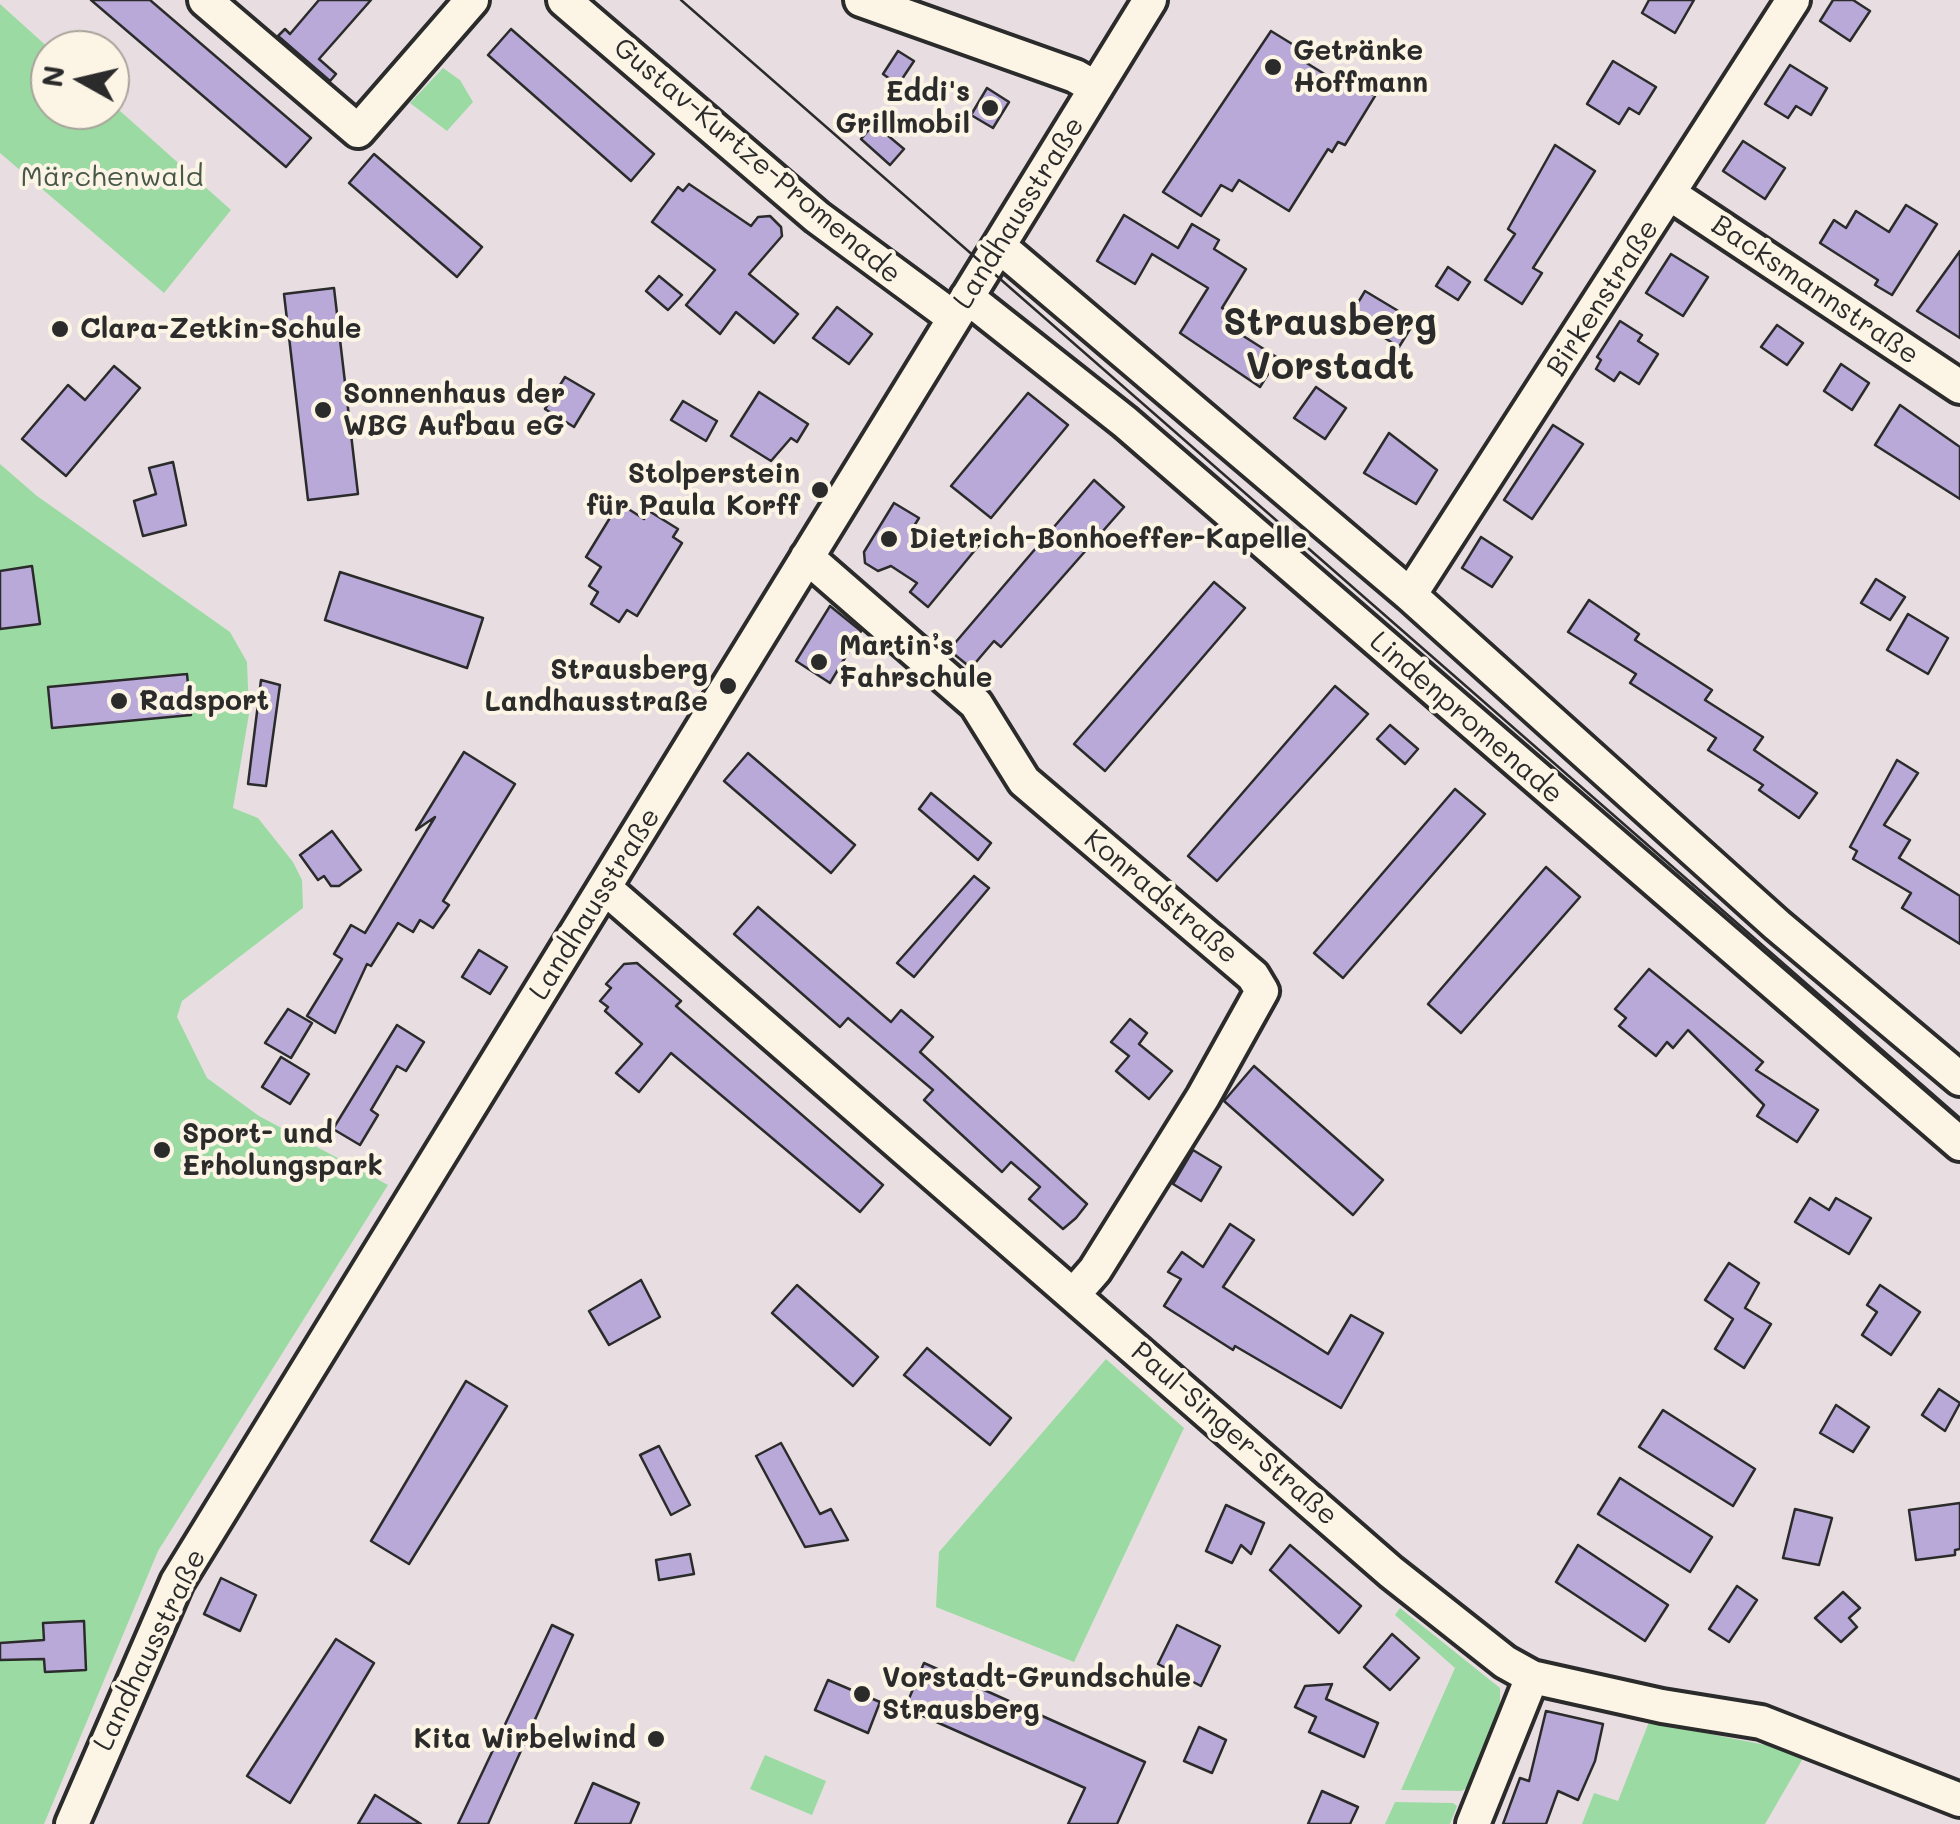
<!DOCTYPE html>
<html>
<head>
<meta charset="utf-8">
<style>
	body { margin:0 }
	#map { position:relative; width:1960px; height:1824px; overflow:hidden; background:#e8dee1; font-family:Mali,sans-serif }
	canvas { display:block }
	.north { position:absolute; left:30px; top:30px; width:100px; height:100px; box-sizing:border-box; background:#fcf5e5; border:2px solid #a8a49b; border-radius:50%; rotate:278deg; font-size:28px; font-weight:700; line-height:40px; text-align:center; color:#2b2b2b }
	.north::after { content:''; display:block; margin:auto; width:35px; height:45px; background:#2b2b2b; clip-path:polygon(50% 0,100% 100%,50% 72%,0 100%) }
</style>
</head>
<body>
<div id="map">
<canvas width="1960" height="1824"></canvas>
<div class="north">N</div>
</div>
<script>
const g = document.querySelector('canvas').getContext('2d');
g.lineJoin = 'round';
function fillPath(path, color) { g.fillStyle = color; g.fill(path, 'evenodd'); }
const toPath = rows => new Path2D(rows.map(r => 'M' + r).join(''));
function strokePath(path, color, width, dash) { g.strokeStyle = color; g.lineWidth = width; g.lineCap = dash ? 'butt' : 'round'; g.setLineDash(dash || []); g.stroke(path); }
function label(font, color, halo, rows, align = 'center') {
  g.font = font + ' Mali,sans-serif'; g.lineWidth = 8; g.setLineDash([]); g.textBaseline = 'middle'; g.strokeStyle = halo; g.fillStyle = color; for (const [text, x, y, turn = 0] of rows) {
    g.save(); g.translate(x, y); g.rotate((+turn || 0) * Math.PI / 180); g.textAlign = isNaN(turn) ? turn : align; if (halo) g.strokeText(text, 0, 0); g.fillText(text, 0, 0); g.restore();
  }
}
const green = toPath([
	[0,4,51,50,50,110,110,110,110,102,231,210,164,293,0,153],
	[443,68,460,80,473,102,447,131,410,103],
	[0,464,37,496,230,632,247,662,249,714,233,808,258,818,293,862,302,880,303,908,182,1001,177,1017,207,1078,259,1116,388,1185,158,1551,44,1824,0,1824],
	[1106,1359,1184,1428,1074,1662,936,1607,939,1552],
	[1400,1608,1500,1688,1500,1704,1468,1787,1462,1791,1401,1790,1455,1668,1395,1615],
	[1649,1722,1786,1749,1805,1755,1765,1824,1582,1824,1594,1793,1618,1801],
	[765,1755,826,1781,812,1815,750,1789],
	[1395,1802,1453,1803,1457,1806,1450,1824,1385,1824]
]);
const building = toPath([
	[91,0,150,0,311,138,286,167,91,0],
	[319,0,371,0,319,59,336,74,330,81,278,36,285,29,290,34,319,0],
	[1649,0,1694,0,1675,33,1642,13,1649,0],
	[1833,0,1853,0,1870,11,1850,41,1820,21,1833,0],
	[511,29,654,154,631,181,488,55,511,29],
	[1271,31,1310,55,1305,62,1339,83,1343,76,1375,96,1345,145,1338,142,1332,152,1328,149,1289,211,1239,180,1232,191,1221,185,1201,216,1163,192,1271,31],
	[898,51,914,61,898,85,883,74,898,51],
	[1613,61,1656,87,1639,114,1629,108,1619,124,1587,104,1613,61],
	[1790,65,1827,88,1811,115,1796,106,1788,118,1765,104,1790,65],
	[987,88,1009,102,993,128,971,115,987,88],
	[874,124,904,149,890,165,861,139,874,124],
	[1743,141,1785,168,1765,199,1723,171,1743,141],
	[1555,145,1595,171,1533,268,1542,273,1522,304,1485,280,1515,234,1508,229,1555,145],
	[374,154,482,247,457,277,349,183,374,154],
	[689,184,751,226,758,217,770,216,781,227,782,236,749,274,798,314,774,343,736,312,720,334,686,305,715,270,652,222,678,187,683,191,689,184],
	[1906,205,1937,224,1892,295,1875,285,1878,280,1820,243,1834,220,1846,228,1856,211,1889,232,1906,205],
	[1124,215,1178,248,1192,224,1219,240,1214,249,1246,269,1222,308,1244,322,1237,332,1278,358,1260,387,1180,333,1208,288,1152,254,1135,284,1097,261,1124,215],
	[1960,251,1960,338,1917,311,1960,251],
	[1671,254,1708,277,1683,316,1646,293,1671,254],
	[1448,267,1470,282,1458,300,1436,286,1448,267],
	[659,276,682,295,668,310,646,291,659,276],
	[334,288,358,494,308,500,284,294,334,288],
	[1365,291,1415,321,1399,347,1350,316,1365,291],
	[837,307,872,334,849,364,813,338,837,307],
	[1620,321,1642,335,1638,341,1658,354,1639,384,1620,372,1614,381,1596,369,1601,360,1597,357,1620,321],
	[1777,325,1803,343,1787,365,1761,347,1777,325],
	[1841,364,1869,383,1852,410,1824,391,1841,364],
	[114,366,140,388,66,476,22,439,68,385,85,400,114,366],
	[565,377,594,394,574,427,545,409,565,377],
	[1316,387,1346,408,1325,439,1294,418,1316,387],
	[759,392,808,424,797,442,791,438,771,461,731,436,759,392],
	[1028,393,1068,425,991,518,951,486,1028,393],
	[683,401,717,421,706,441,671,420,683,401],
	[1900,405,1960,447,1960,499,1875,445,1900,405],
	[1553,425,1583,444,1532,519,1504,500,1553,425],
	[1389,433,1437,470,1416,504,1364,473,1389,433],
	[173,462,186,525,143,536,134,501,156,494,149,468,173,462],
	[1094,480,1124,507,1001,647,994,641,971,668,949,650,1094,480],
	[619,503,644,519,649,511,678,529,673,537,682,543,637,616,627,610,619,622,591,604,598,592,589,586,601,567,586,557,619,503],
	[894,503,919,518,914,526,947,546,961,529,980,544,928,607,910,592,917,583,891,566,878,571,865,563,864,552,894,503],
	[1481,537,1512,557,1492,587,1462,568,1481,537],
	[32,566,40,624,0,629,0,571,32,566],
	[340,572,483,618,467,668,325,620,340,572],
	[1876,579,1905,597,1890,620,1861,603,1876,579],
	[1214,582,1245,608,1105,771,1074,744,1214,582],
	[1589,600,1639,634,1635,640,1712,690,1705,700,1763,737,1754,750,1817,793,1799,818,1759,790,1763,785,1708,750,1716,738,1630,683,1636,674,1568,632,1589,600],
	[830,606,861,631,830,683,796,661,830,606],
	[1908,614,1948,638,1928,674,1887,650,1908,614],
	[187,674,191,715,52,728,48,687,187,674],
	[261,680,280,685,266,786,248,784,261,680],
	[1335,686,1368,714,1217,881,1188,856,1335,686],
	[1390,725,1418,749,1405,764,1377,739,1390,725],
	[464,752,515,784,443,901,449,905,433,928,420,920,413,932,398,923,371,966,367,964,335,1033,307,1016,342,959,334,954,351,925,365,933,435,817,416,830,464,752],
	[748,753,855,845,831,873,724,781,748,753],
	[1897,760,1918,773,1884,825,1910,840,1899,858,1960,896,1960,944,1902,908,1911,893,1853,859,1857,851,1850,847,1897,760],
	[1455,789,1485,814,1343,978,1314,953,1455,789],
	[931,793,991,843,978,860,919,809,931,793],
	[332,831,361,870,339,886,331,886,324,876,318,880,300,855,332,831],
	[1546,867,1580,897,1461,1033,1428,1004,1546,867],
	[974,876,989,888,914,977,897,963,974,876],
	[758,907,891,1022,901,1010,933,1037,920,1052,1087,1204,1076,1218,1063,1229,1029,1199,1040,1187,1011,1162,1002,1172,924,1100,933,1090,848,1018,840,1027,734,934,758,907],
	[479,950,507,967,490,994,462,977,479,950],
	[637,963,681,1001,676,1006,883,1185,860,1212,671,1053,639,1092,616,1073,642,1044,605,1011,608,1007,600,1001,611,988,606,984,624,964,637,963],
	[1649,969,1763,1062,1756,1070,1818,1110,1797,1142,1757,1116,1764,1105,1688,1030,1673,1048,1667,1042,1656,1056,1619,1026,1626,1018,1615,1009,1649,969],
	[288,1009,312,1023,291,1058,265,1043,288,1009],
	[1130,1019,1147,1033,1139,1044,1172,1071,1149,1099,1116,1071,1129,1056,1111,1042,1130,1019],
	[397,1025,424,1042,406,1071,397,1066,371,1110,378,1115,360,1145,333,1129,397,1025],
	[281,1057,309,1074,290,1104,262,1087,281,1057],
	[1254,1066,1383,1180,1353,1215,1224,1101,1254,1066],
	[1193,1150,1221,1167,1201,1201,1173,1184,1193,1150],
	[1810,1198,1829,1210,1836,1198,1871,1218,1849,1254,1795,1222,1810,1198],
	[1230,1224,1254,1240,1223,1287,1328,1354,1351,1315,1383,1333,1341,1408,1235,1346,1233,1350,1164,1306,1181,1279,1168,1272,1182,1252,1203,1267,1230,1224],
	[1729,1263,1759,1283,1745,1308,1771,1324,1744,1368,1715,1349,1733,1319,1705,1300,1729,1263],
	[641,1280,660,1317,609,1345,589,1311,641,1280],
	[797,1285,878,1357,853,1386,772,1313,797,1285],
	[1880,1285,1920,1312,1891,1355,1862,1335,1877,1312,1867,1305,1880,1285],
	[927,1348,1011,1418,990,1445,904,1375,927,1348],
	[466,1381,507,1406,409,1564,371,1541,466,1381],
	[1939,1389,1960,1403,1945,1431,1922,1415,1939,1389],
	[1836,1405,1869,1427,1853,1452,1820,1433,1836,1405],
	[1663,1410,1755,1469,1733,1506,1639,1447,1663,1410],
	[781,1443,820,1514,831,1509,848,1540,805,1547,756,1456,781,1443],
	[659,1446,690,1505,671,1515,640,1455,659,1446],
	[1620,1478,1712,1537,1690,1572,1598,1514,1620,1478],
	[1960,1503,1960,1549,1955,1550,1955,1555,1916,1560,1909,1510,1960,1503],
	[1226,1505,1264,1523,1251,1554,1241,1545,1232,1563,1206,1551,1226,1505],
	[1795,1509,1832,1518,1819,1565,1783,1558,1795,1509],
	[1290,1545,1361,1606,1339,1633,1270,1570,1290,1545],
	[1578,1545,1668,1605,1645,1641,1556,1582,1578,1545],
	[690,1554,694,1574,659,1580,656,1560,690,1554],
	[221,1578,256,1595,240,1631,204,1614,221,1578],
	[1737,1586,1757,1600,1729,1642,1709,1629,1737,1586],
	[1843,1592,1860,1608,1849,1618,1857,1627,1841,1642,1815,1618,1843,1592],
	[84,1621,86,1670,45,1672,44,1659,0,1660,0,1643,44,1640,43,1623,84,1621],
	[552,1625,573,1635,488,1824,458,1824,552,1625],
	[1177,1625,1220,1646,1201,1686,1158,1664,1177,1625],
	[1392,1634,1419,1658,1390,1690,1364,1667,1392,1634],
	[336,1639,374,1663,290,1803,247,1776,336,1639],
	[924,1663,1145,1762,1117,1824,1068,1824,1085,1788,905,1708,924,1663],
	[828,1680,880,1702,868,1733,815,1710,828,1680],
	[1332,1684,1326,1699,1378,1723,1364,1757,1309,1732,1316,1717,1295,1707,1305,1686,1332,1684],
	[1546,1711,1603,1724,1595,1761,1578,1800,1558,1791,1546,1824,1503,1824,1520,1778,1529,1781,1546,1711],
	[1199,1727,1226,1740,1212,1773,1184,1761,1199,1727],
	[593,1783,639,1803,630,1824,575,1824,593,1783],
	[1322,1791,1358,1807,1350,1824,1308,1824,1322,1791],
	[375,1795,421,1824,358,1824,375,1795]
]);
const minor = toPath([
	[205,0,358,131,472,0],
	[564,0,817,217,954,318],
	[861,0,1075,76,1096,88],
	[1670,194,1960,387],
	[999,246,1410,595,1777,925,1960,1079],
	[967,297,1125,422,1960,1144],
	[807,557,976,704,1024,781,1253,976,1262,991,1203,1097,1095,1270,1075,1293],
	[1410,595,1793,0],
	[605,888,1391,1572,1505,1662,1532,1677,1662,1706,1761,1722,1960,1800],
	[72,1824,177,1582,1150,0],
	[1473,1824,1532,1677]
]);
const tram = toPath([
	[681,0,1960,1118]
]);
const markers = [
	[1273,67,10,"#2b2b2b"],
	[990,108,10,"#2b2b2b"],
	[60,329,10,"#2b2b2b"],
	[323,410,10,"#2b2b2b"],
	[820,490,10,"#2b2b2b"],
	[889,539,10,"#2b2b2b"],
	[819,662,10,"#2b2b2b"],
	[728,686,10,"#2b2b2b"],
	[119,701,10,"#2b2b2b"],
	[162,1150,10,"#2b2b2b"],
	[862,1694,10,"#2b2b2b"],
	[656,1739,10,"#2b2b2b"]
];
const poiNames = [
	["Getränke",1293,51],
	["Hoffmann",1293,83],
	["Eddi's",970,92,"right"],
	["Grillmobil",970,124,"right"],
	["Clara-Zetkin-Schule",80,329],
	["Sonnenhaus der",343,394],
	["WBG Aufbau eG",343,426],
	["Stolperstein",800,474,"right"],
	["für Paula Korff",800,506,"right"],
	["Dietrich-Bonhoeffer-Kapelle",909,539],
	["Martin’s",839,646],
	["Fahrschule",839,678],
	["Strausberg",708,670,"right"],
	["Landhausstraße",708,702,"right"],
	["Radsport",139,701],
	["Sport- und",182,1134],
	["Erholungspark",182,1166],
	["Vorstadt-Grundschule",882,1678],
	["Strausberg",882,1710],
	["Kita Wirbelwind",636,1739,"right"]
];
const streetNames = [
	["Gustav-Kurtze-Promenade",757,161,40],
	["Landhausstraße",1019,213,-58],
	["Backsmannstraße",1815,290,34],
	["Birkenstraße",1603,298,-57],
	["Lindenpromenade",1466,718,41],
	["Konradstraße",1161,897,40],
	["Landhausstraße",595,904,-58],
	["Paul-Singer-Straße",1234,1434,41],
	["Landhausstraße",150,1650,-64]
];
const parkNames = [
	["Märchenwald",112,177]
];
const districtNames = [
	["Strausberg",1330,323],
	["Vorstadt",1330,367]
];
fillPath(green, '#9bdaa3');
fillPath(building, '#b8a9d9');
strokePath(building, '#2b2b2b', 2.5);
strokePath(minor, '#2b2b2b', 40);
strokePath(minor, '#fcf5e5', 32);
strokePath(tram, '#2b2b2b', 2.5);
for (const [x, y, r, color] of markers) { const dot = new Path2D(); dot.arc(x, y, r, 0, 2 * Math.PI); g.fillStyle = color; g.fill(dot); strokePath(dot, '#fcf5e5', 4); }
label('bold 28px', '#2b2b2b', '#fcf5e5', poiNames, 'left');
label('28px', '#2b2b2b', '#fcf5e5', streetNames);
label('28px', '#475749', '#fcf5e5', parkNames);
label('bold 38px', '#2b2b2b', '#fcf5e5', districtNames);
</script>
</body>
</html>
